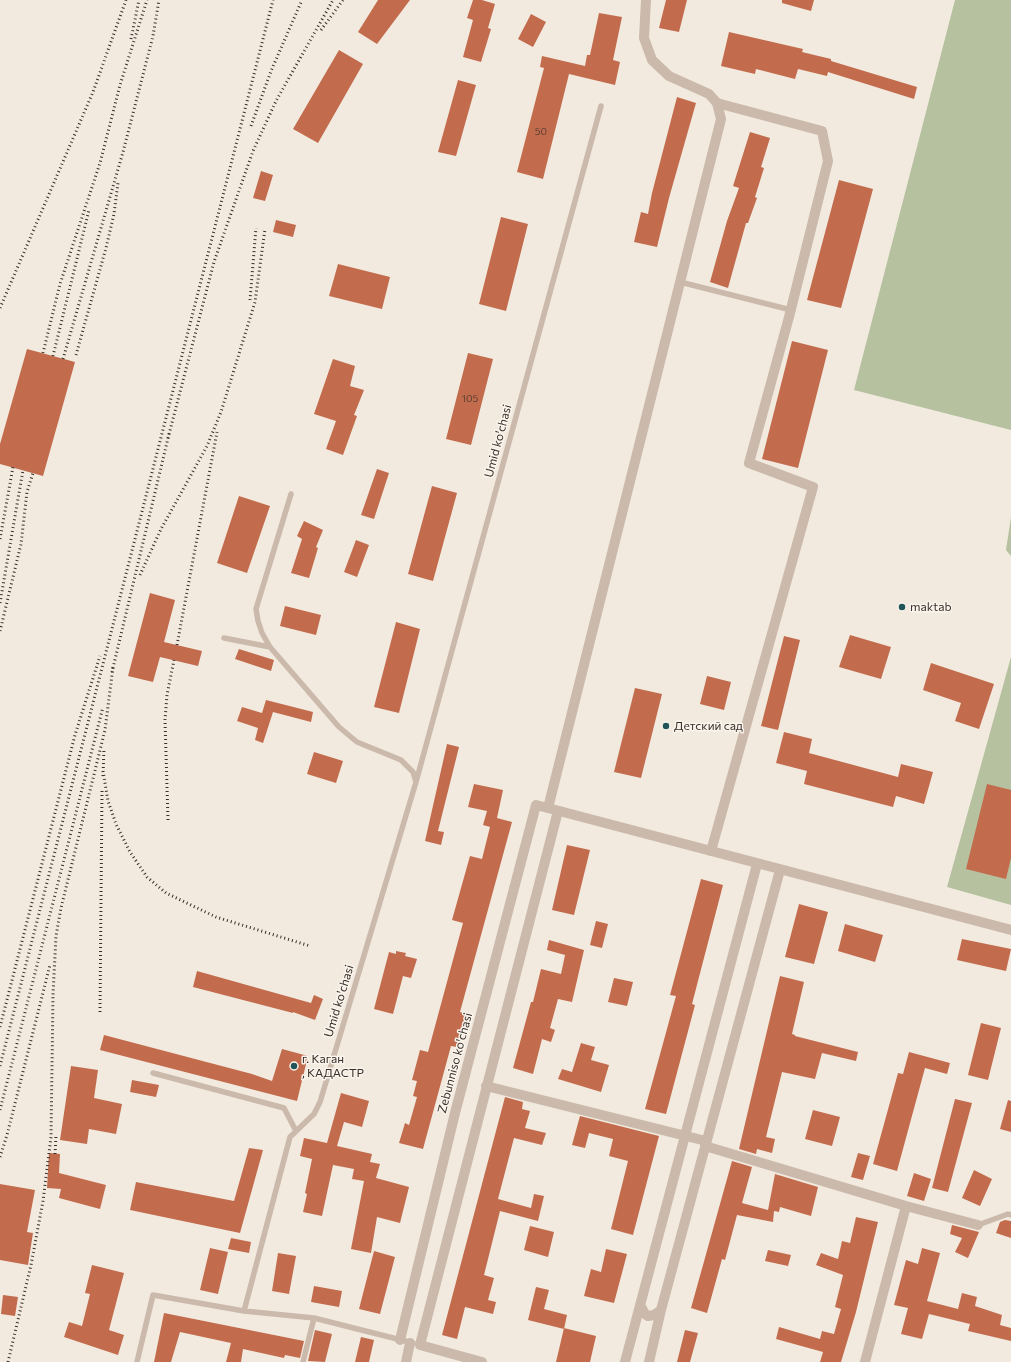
<!DOCTYPE html>
<html>
<head>
<meta charset="utf-8">
<style>
	body { margin:0 }
	canvas { display:block; background:#f2eadf }
</style>
</head>
<body>
<canvas width="1011" height="1362"></canvas>
<script>
const g = document.querySelector('canvas').getContext('2d');
g.lineJoin = 'round';
function fillPath(path, color) { g.fillStyle = color; g.fill(path, 'evenodd'); }
const toPath = rows => new Path2D(rows.map(r => 'M' + r).join(''));
function strokePath(path, color, width, dash) { g.strokeStyle = color; g.lineWidth = width; g.lineCap = dash ? 'butt' : 'round'; g.setLineDash(dash || []); g.stroke(path); }
function label(font, color, halo, rows, align = 'center') {
  g.font = font + ' Commissioner,sans-serif'; g.lineWidth = 3; g.setLineDash([]); g.textBaseline = 'middle'; g.strokeStyle = halo; g.fillStyle = color; for (const [text, x, y, turn = 0] of rows) {
    g.save(); g.translate(x, y); g.rotate((+turn || 0) * Math.PI / 180); g.textAlign = isNaN(turn) ? turn : align; if (halo) g.strokeText(text, 0, 0); g.fillText(text, 0, 0); g.restore();
  }
}
const green = toPath([
	[955,0,1011,0,1011,430,854,390],
	[1011,517,1011,556,1006,550],
	[1011,657,1011,905,947,887]
]);
const building = toPath([
	[378,0,410,0,377,44,358,32],
	[473,0,482,0,495,4,488,28,491,29,481,62,463,57,473,20,467,18],
	[666,0,687,0,679,32,659,28],
	[782,0,814,0,811,11,782,3],
	[599,13,622,17,613,60,620,62,615,85,569,74,543,179,517,172,544,68,540,67,542,56,585,66,587,55,590,55],
	[531,14,546,22,533,47,518,39],
	[729,32,803,49,802,52,831,59,831,61,917,87,914,99,828,72,827,76,798,69,795,79,756,69,755,74,721,66],
	[339,50,363,64,318,143,293,129],
	[458,80,476,85,456,156,438,152],
	[677,97,696,103,669,198,657,247,634,242,641,212,648,214,652,193],
	[750,132,770,138,761,167,764,168,755,197,757,198,748,223,746,223,728,288,710,282,727,221,739,188,733,186],
	[261,171,273,175,265,201,253,198],
	[839,180,873,189,841,308,807,300],
	[501,217,528,224,506,311,479,304],
	[276,220,296,225,293,237,273,232],
	[338,264,390,277,382,309,329,296],
	[792,341,828,350,798,468,762,459],
	[27,349,75,362,43,476,0,464,0,444],
	[468,353,493,359,471,445,446,439],
	[333,359,355,366,350,386,364,390,354,415,357,416,343,455,326,449,336,421,314,414],
	[377,469,389,473,374,519,361,515],
	[432,486,457,493,433,581,408,574],
	[239,496,270,506,247,573,217,563],
	[304,521,323,530,316,547,318,548,309,578,291,573,302,539,297,536],
	[356,540,369,545,357,577,344,572],
	[150,593,175,600,164,642,202,651,198,666,160,657,153,682,128,676],
	[285,606,321,615,316,635,280,626],
	[396,622,420,629,399,713,374,707],
	[850,635,891,647,881,679,839,667],
	[784,636,800,640,778,730,761,726],
	[239,649,274,660,271,671,235,659],
	[931,663,994,684,979,729,955,721,961,703,923,690],
	[707,676,731,682,724,710,700,704],
	[635,688,662,694,641,778,614,772],
	[266,700,313,712,311,722,273,712,263,743,255,740,258,728,237,721,242,707,262,713],
	[784,732,812,739,809,753,898,777,901,764,933,772,924,804,896,796,893,807,804,784,807,771,776,763],
	[447,744,459,747,438,831,444,832,441,845,425,841],
	[314,752,343,761,336,783,307,774],
	[474,784,503,790,497,818,512,822,460,1012,466,1014,457,1047,451,1046,423,1149,399,1143,405,1123,409,1125,417,1097,413,1096,417,1081,412,1080,420,1050,428,1052,463,923,452,920,470,856,482,859,490,827,483,825,487,811,468,807],
	[987,784,1011,790,1011,858,1006,879,966,869],
	[567,845,590,850,574,915,552,910],
	[701,879,723,885,692,1004,695,1005,666,1114,645,1109,676,996,670,995],
	[799,904,828,912,814,964,785,957],
	[596,921,608,924,602,948,590,945],
	[845,924,883,935,875,962,838,951],
	[962,939,1011,949,1006,971,957,960],
	[549,940,584,950,572,1002,558,999,550,1028,555,1030,551,1042,542,1039,533,1074,513,1068,531,1002,533,1002,541,969,561,974,565,955,547,950],
	[396,951,406,953,405,956,417,959,411,978,403,976,393,1014,374,1009,389,952,396,954],
	[197,971,311,1003,314,995,323,999,315,1020,293,1012,293,1013,193,987],
	[780,976,804,982,792,1034,795,1035,795,1036,858,1052,856,1061,822,1053,815,1079,782,1072,766,1137,775,1139,772,1153,757,1149,756,1154,739,1149],
	[614,978,633,982,627,1006,608,1002],
	[981,1023,1001,1028,988,1080,968,1075],
	[104,1035,252,1074,272,1081,282,1049,308,1056,297,1101,100,1050],
	[581,1043,595,1047,591,1060,609,1065,601,1092,558,1079,562,1069,572,1072],
	[909,1052,950,1063,947,1074,925,1068,897,1171,873,1164,898,1073,903,1074],
	[71,1066,98,1070,94,1098,122,1104,116,1134,89,1129,87,1144,60,1140],
	[132,1080,159,1085,156,1097,130,1092],
	[341,1093,369,1101,362,1127,344,1122,337,1146,372,1154,370,1162,380,1164,376,1178,409,1187,400,1223,377,1217,371,1253,351,1249,364,1181,352,1179,354,1169,333,1165,322,1216,303,1212,307,1194,305,1193,312,1159,300,1156,304,1138,327,1143],
	[505,1097,523,1102,522,1109,530,1111,525,1128,546,1133,542,1145,514,1138,498,1199,531,1208,534,1194,544,1196,538,1221,500,1211,484,1275,494,1278,488,1300,496,1302,493,1314,465,1307,457,1339,442,1335],
	[955,1099,972,1103,948,1192,932,1188],
	[1008,1100,1011,1101,1011,1132,1000,1129],
	[813,1110,840,1117,832,1146,805,1139],
	[580,1116,659,1136,633,1235,611,1229,628,1161,609,1156,613,1139,589,1133,585,1148,572,1145],
	[249,1148,263,1150,240,1233,130,1210,136,1182,234,1201],
	[49,1153,60,1154,59,1173,106,1185,100,1209,59,1198,61,1189,47,1188],
	[858,1153,870,1156,863,1180,851,1177],
	[732,1161,752,1167,742,1203,768,1210,775,1174,818,1187,811,1216,780,1207,779,1212,769,1210,774,1211,773,1222,737,1215,725,1260,722,1259,707,1313,691,1308],
	[974,1170,992,1179,980,1206,962,1198],
	[914,1173,931,1179,924,1201,907,1196],
	[0,1184,35,1190,27,1232,33,1233,28,1265,0,1260],
	[856,1217,878,1222,856,1312,841,1362,820,1362,823,1352,776,1339,779,1327,820,1339,822,1331,834,1334,841,1309,835,1307,843,1275,816,1265,821,1253,838,1259,842,1241,850,1243],
	[1005,1220,1011,1221,1011,1238,996,1233,1000,1222],
	[952,1225,979,1232,968,1258,955,1252,962,1238,950,1234],
	[530,1226,554,1232,548,1257,524,1250],
	[231,1238,251,1242,249,1253,228,1249],
	[210,1248,228,1252,218,1294,200,1290],
	[922,1248,940,1253,927,1301,958,1309,962,1293,977,1297,975,1306,1002,1315,1000,1325,1011,1328,1011,1341,968,1331,970,1324,929,1314,922,1339,901,1334,908,1308,894,1305,906,1260,918,1264],
	[606,1249,627,1254,614,1303,584,1296,591,1269,601,1272],
	[768,1250,791,1255,788,1266,765,1261],
	[374,1251,395,1257,380,1314,359,1309],
	[278,1253,296,1256,289,1294,272,1291],
	[92,1265,124,1273,109,1330,124,1335,118,1355,64,1337,69,1322,82,1326,90,1294,85,1293],
	[314,1286,342,1291,339,1307,311,1302],
	[536,1287,549,1290,544,1309,567,1315,564,1329,528,1320],
	[3,1295,18,1297,15,1316,1,1314],
	[164,1313,304,1341,300,1358,285,1355,284,1358,243,1349,241,1362,226,1362,231,1343,180,1332,171,1362,154,1362],
	[564,1328,596,1336,590,1362,556,1362],
	[315,1330,332,1334,325,1362,308,1361],
	[685,1330,698,1333,690,1362,677,1362],
	[361,1337,374,1340,369,1362,355,1362]
]);
const service = toPath([
	[680,282,791,310],
	[224,638,270,647],
	[416,782,601,106],
	[153,1073,284,1108,296,1131],
	[978,1225,1008,1214,1011,1215],
	[244,1311,290,1137,314,1114,320,1102,416,782,413,772,401,760,357,742,339,727,270,647,262,633,258,621,256,609,291,494],
	[137,1362,153,1295,244,1311,314,1318,413,1343],
	[303,1362,314,1318]
]);
const minor = toPath([
	[711,851,813,487,749,463,789,317,828,161,822,131,717,103],
	[486,1086,706,1141],
	[705,1146,906,1206,978,1225],
	[640,1305,645,1314,648,1316,654,1315,661,1310],
	[400,1340,455,1113,536,805,548,808],
	[406,1362,410,1343],
	[482,1362,420,1345,558,811],
	[625,1362,757,864],
	[649,1362,661,1310,780,870],
	[865,1362,906,1206]
]);
const tertiary = toPath([
	[646,0,644,38,652,60,669,76,709,94,717,103,721,119,548,808,1011,930]
]);
const rail = toPath([
	[321,30,343,0],
	[131,39,139,0],
	[251,126,271,71,302,0],
	[250,300,256,228],
	[0,308,93,92,126,0],
	[43,353,60,284,100,163,120,85,147,0],
	[76,355,106,248,114,214,118,183],
	[53,356,89,210],
	[63,359,123,152,153,36,159,0],
	[168,438,214,262,253,151,276,101,333,0],
	[0,539,13,467],
	[140,575,161,529,207,446,221,412,255,302,265,229],
	[0,603,23,470],
	[0,631,21,544,27,492,33,473],
	[177,645,217,432],
	[112,672,169,434],
	[103,771,108,801,116,824,130,852,147,877,166,893,216,917,310,946],
	[103,776,104,748],
	[168,820,165,720,167,695,174,660],
	[100,1012,102,790],
	[0,1027,75,735,100,656],
	[0,1066,273,0],
	[0,1110,103,707],
	[55,1154,56,1136],
	[0,1157,7,1135,50,965],
	[8,1362,31,1265,43,1201,51,1137,53,995,56,936,61,908,105,730,113,667]
]);
const markers = [
	[902,607,4,"#205459"],
	[666,726,4,"#205459"],
	[294,1066,4,"#205459"]
];
const numberNames = [
	["50",541,132],
	["105",470,399]
];
const streetNames = [
	["Umid ko'chasi",498,441,-75],
	["Umid ko'chasi",339,1001,-73],
	["Zebunniso ko'chasi",455,1063,-75]
];
const poiNames = [
	["maktab",910,607],
	["Детский сад",674,726],
	["г. Каган",302,1059],
	[", КАДАСТР",302,1073]
];
fillPath(green, '#b5c19f');
fillPath(building, '#c36c4d');
strokePath(service, '#cbbaab', 5.5);
strokePath(minor, '#cbbaab', 10);
strokePath(tertiary, '#cbbaab', 10);
strokePath(rail, '#392f2a', 3, [1, 3]);
for (const [x, y, r, color] of markers) { const dot = new Path2D(); dot.arc(x, y, r, 0, 2 * Math.PI); g.fillStyle = color; g.fill(dot); strokePath(dot, '#faf4ec', 1.5); }
label('10px', '#5c3e33', null, numberNames);
label('12px', '#392f2a', '#faf4ec', streetNames);
label('12px', '#392f2a', '#faf4ec', poiNames, 'left');
</script>
</body>
</html>
